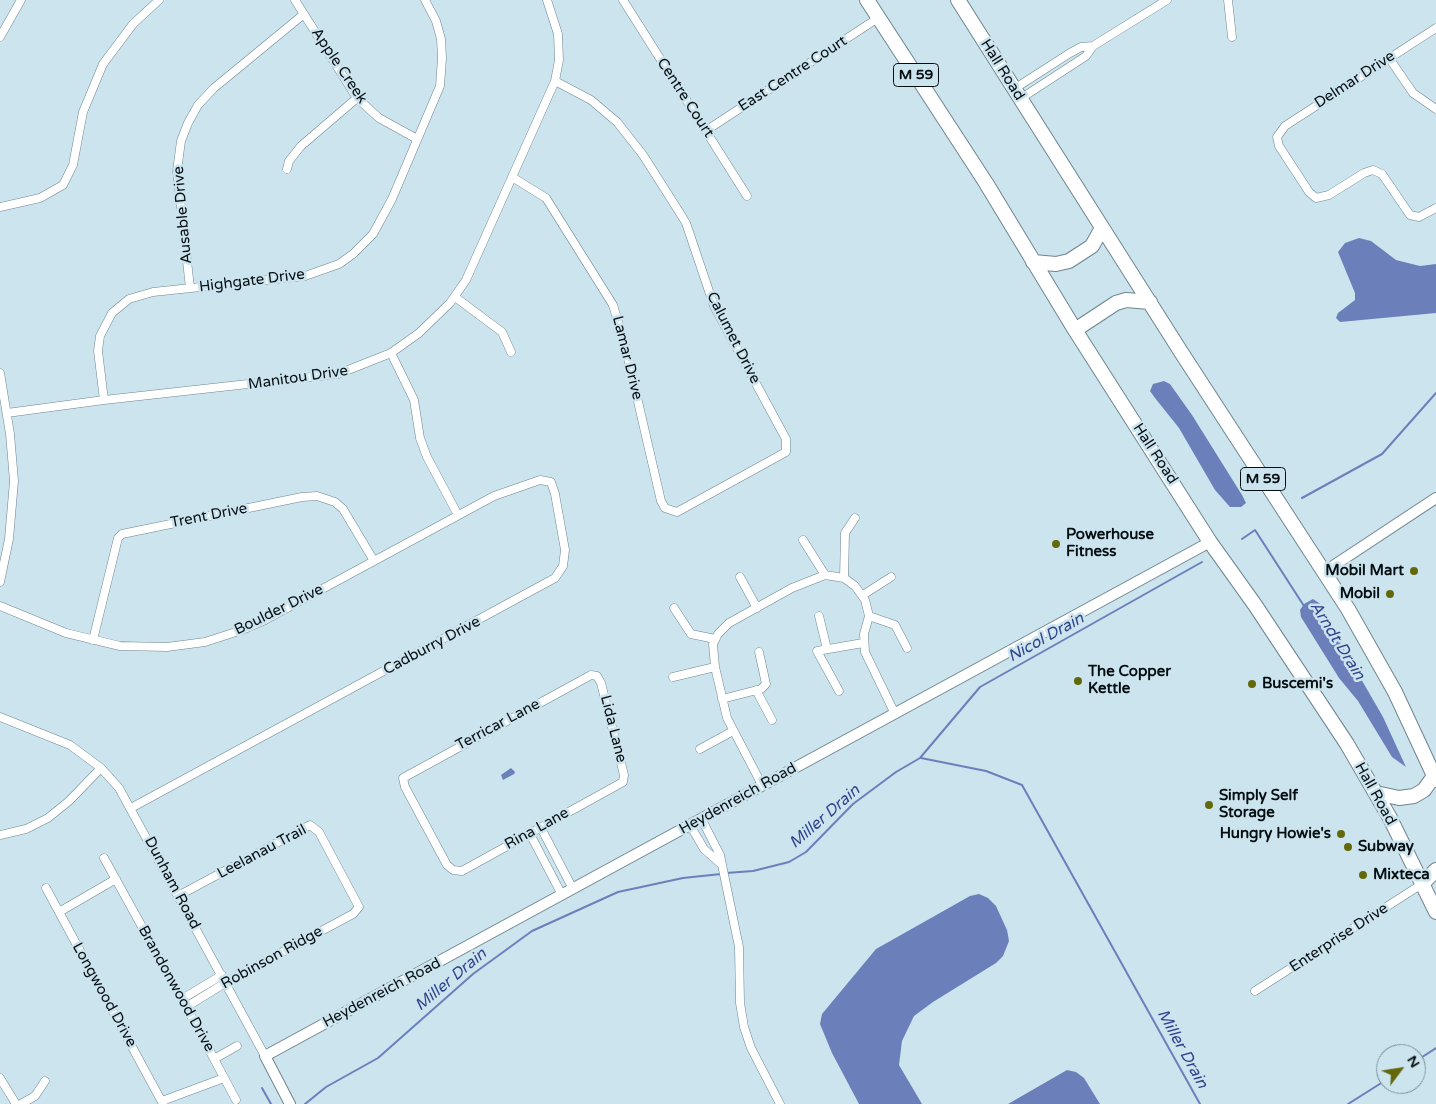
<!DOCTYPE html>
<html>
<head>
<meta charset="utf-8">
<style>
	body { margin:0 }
	#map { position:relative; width:1436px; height:1104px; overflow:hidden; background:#cbe4ee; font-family:"Varela Round",sans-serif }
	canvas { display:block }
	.north { position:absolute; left:1376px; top:1044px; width:50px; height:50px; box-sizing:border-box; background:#cbe4ee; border:1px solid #7c8e96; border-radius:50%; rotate:59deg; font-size:14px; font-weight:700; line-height:20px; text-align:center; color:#060e12 }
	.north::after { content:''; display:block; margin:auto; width:18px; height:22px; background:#63690b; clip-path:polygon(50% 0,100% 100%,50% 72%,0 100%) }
</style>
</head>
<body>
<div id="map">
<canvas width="1436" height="1104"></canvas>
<div class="north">N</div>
</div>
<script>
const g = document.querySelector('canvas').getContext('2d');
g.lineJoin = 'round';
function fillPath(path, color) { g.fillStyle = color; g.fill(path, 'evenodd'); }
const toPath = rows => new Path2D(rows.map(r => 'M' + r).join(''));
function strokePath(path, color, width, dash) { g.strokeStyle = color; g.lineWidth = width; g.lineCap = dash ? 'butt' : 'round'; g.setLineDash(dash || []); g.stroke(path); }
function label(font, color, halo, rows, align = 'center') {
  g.font = font + ' "Varela Round",sans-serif'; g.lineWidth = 5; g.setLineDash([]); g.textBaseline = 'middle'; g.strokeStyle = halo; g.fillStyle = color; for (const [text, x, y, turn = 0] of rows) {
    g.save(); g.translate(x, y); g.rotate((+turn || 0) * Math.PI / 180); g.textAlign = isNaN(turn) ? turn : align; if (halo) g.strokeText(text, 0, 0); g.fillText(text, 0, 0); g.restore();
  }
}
const water = toPath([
	[1359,238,1371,241,1396,260,1420,266,1436,264,1436,313,1340,322,1336,318,1338,313,1355,300,1355,293,1338,252,1345,243],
	[1164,381,1170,384,1192,415,1242,495,1246,503,1241,507,1230,507,1215,490,1179,428,1155,398,1150,391,1153,384],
	[1313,599,1322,605,1334,632,1383,717,1406,767,1392,757,1358,701,1339,678,1301,617,1300,610,1304,604],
	[511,768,515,772,514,774,503,780,501,775],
	[979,894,988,898,996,906,1007,930,1009,941,1003,956,996,963,933,1002,914,1016,902,1041,899,1065,922,1104,859,1104,832,1053,820,1024,822,1014,876,949,970,896],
	[1067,1070,1076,1072,1084,1078,1100,1104,1008,1104]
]);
const stream = toPath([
	[1302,498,1382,454,1436,393],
	[1242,539,1255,530,1304,606],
	[921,758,986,771,1022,785,1200,1104],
	[726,873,753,871,789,862,806,852,853,804,896,772,920,758,980,687,1202,562],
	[1416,1061,1436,1048],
	[262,1088,271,1104],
	[305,1104,326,1087,378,1058,473,974,532,931,618,892,683,878,721,874],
	[1348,1104,1386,1080]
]);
const minor = toPath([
	[295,0,357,98,379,118,417,139],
	[623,0,747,196],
	[1228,0,1232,37],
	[1436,28,1285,126,1277,137,1279,146,1309,192,1316,198,1329,195,1364,173,1373,170,1382,174,1410,215,1419,217,1436,208],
	[0,37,21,0],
	[1389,58,1413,93,1436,109],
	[1014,89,1070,53,1081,47,1093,46],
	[1020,99,1086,56,1093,46,1167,0],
	[707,130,878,18],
	[287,169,289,161,301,146,357,98],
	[512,177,546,198,613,305,624,341,661,501,665,508,677,512,786,452,786,439,714,306,686,223,678,210,643,155,617,122,591,100,555,81],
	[0,207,40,198,63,185,73,165,83,112,103,64,133,24,159,0],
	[190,288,177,171,181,141,188,123,198,105,214,88,304,14],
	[455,297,502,332,511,352],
	[391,353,414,400,420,438,427,457,458,515],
	[0,373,10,434,14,481,9,539,0,582],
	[104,400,98,351,100,336,112,313,129,299,153,292,305,276,339,264,353,254,373,234,392,199,440,86,442,58,441,39,436,21,425,0],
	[7,413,104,400,338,374,391,353,419,333,450,303,466,280,555,81,559,60,558,34,547,0],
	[855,518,845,533,844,578,855,586,865,600,869,616,864,634,865,652,895,714],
	[803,540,825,575],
	[740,577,757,608],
	[863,595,891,577],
	[0,606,66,633,120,646,167,647,205,642,242,630,265,620,494,496,540,480,551,482,555,494,565,550,563,566,555,578,131,808],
	[674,608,691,634,715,639],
	[819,616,827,649],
	[869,616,895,625,907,648],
	[93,640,118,538,122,534,302,497,317,496,335,502,343,509,374,561],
	[591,675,597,676,601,683,624,775,623,782,462,871,453,870,447,865,405,787,403,778,591,675],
	[673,677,715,667],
	[756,690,772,720],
	[839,691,817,651,863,643],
	[722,699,761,689,766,684,759,652],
	[0,717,70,745,101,768,119,788,265,1056],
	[700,749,733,731],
	[762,785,727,718,715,667,713,644,718,634,729,623,792,588,825,575,844,578],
	[702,820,720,855,739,947,740,1003,744,1027,751,1048,780,1104],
	[690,825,704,849,722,865],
	[541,828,573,889],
	[530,834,562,895],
	[0,835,26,829,48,818,69,801,101,768],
	[104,858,182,999,236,1100],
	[46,888,163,1104],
	[178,896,310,825,319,832,359,907,353,914,230,980,186,1007],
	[59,912,116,879],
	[1255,991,1422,884],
	[182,999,222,975],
	[214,1059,237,1046],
	[0,1078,16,1104],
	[162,1101,224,1078],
	[21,1104,35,1096,45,1081]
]);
const tertiary = toPath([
	[1324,572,1436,498],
	[290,1104,265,1056,1210,542]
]);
const trunk = toPath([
	[867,0,986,183,1075,330,1210,542,1255,605,1347,744,1390,818,1436,912],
	[958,0,1181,352,1348,609,1395,692,1436,780],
	[1033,262,1056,264,1069,261,1092,246,1102,228],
	[1075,330,1116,303,1126,300,1150,302],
	[1376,793,1399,798,1414,796,1424,790,1434,776],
	[1422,884,1436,870]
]);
const markers = [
	[1056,544,5,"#63690b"],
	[1414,571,5,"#63690b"],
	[1390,594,5,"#63690b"],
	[1078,681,5,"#63690b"],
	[1252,684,5,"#63690b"],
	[1209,805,5,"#63690b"],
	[1341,834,5,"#63690b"],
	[1348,847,5,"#63690b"],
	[1363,875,5,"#63690b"]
];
const shields = [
	[916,75,45],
	[1263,479,45]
];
const shieldNames = [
	["M 59",916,75],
	["M 59",1263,479]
];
const streetNames = [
	["Apple Creek",339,66,56],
	["Hall Road",1002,70,58],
	["East Centre Court",793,74,-33],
	["Delmar Drive",1355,80,-33],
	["Centre Court",685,98,57],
	["Ausable Drive",183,215,-95],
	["Highgate Drive",252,281,-7],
	["Calumet Drive",733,338,63],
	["Lamar Drive",627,358,76],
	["Manitou Drive",298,378,-8],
	["Hall Road",1155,454,57],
	["Trent Drive",209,516,-11],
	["Boulder Drive",279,610,-26],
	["Cadburry Drive",432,646,-28],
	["Terricar Lane",498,725,-28],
	["Lida Lane",613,729,76],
	["Hall Road",1375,794,61],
	["Heydenreich Road",738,799,-29],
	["Rina Lane",537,829,-29],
	["Leelanau Trail",262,852,-28],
	["Dunham Road",172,883,62],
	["Enterprise Drive",1339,938,-33],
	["Robinson Ridge",272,958,-29],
	["Brandonwood Drive",176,989,61],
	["Heydenreich Road",382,993,-28],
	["Longwood Drive",104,995,61]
];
const poiNames = [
	["Powerhouse",1066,535],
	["Fitness",1066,552],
	["Mobil Mart",1404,571,"right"],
	["Mobil",1380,594,"right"],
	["The Copper",1088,672],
	["Kettle",1088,689],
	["Buscemi's",1262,684],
	["Simply Self",1219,796],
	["Storage",1219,813],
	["Hungry Howie's",1331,834,"right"],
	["Subway",1358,847],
	["Mixteca",1373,875]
];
const waterNames = [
	["Nicol Drain",1046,638,-29],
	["Arndt Drain",1337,641,58],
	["Miller Drain",825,817,-41],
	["Miller Drain",451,980,-40],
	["Miller Drain",1182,1049,61]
];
fillPath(water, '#6b80ba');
strokePath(stream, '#6b80ba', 2);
strokePath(minor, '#6f858f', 9);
strokePath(tertiary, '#6f858f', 12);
strokePath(trunk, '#6f858f', 16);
strokePath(minor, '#fff', 8);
strokePath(tertiary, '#fff', 10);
strokePath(trunk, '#fff', 14);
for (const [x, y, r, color] of markers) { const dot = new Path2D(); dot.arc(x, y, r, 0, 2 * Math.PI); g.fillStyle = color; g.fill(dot); strokePath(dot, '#cbe4ee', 2); }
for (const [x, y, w] of shields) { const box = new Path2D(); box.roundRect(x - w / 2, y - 11.5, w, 23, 4); g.fillStyle = '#cbe4ee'; g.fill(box); strokePath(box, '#060e12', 1); }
label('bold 14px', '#060e12', null, shieldNames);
label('15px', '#060e12', '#cbe4ee', streetNames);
label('bold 15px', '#060e12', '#cbe4ee', poiNames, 'left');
label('italic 16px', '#30438c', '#cbe4ee', waterNames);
</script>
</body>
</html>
